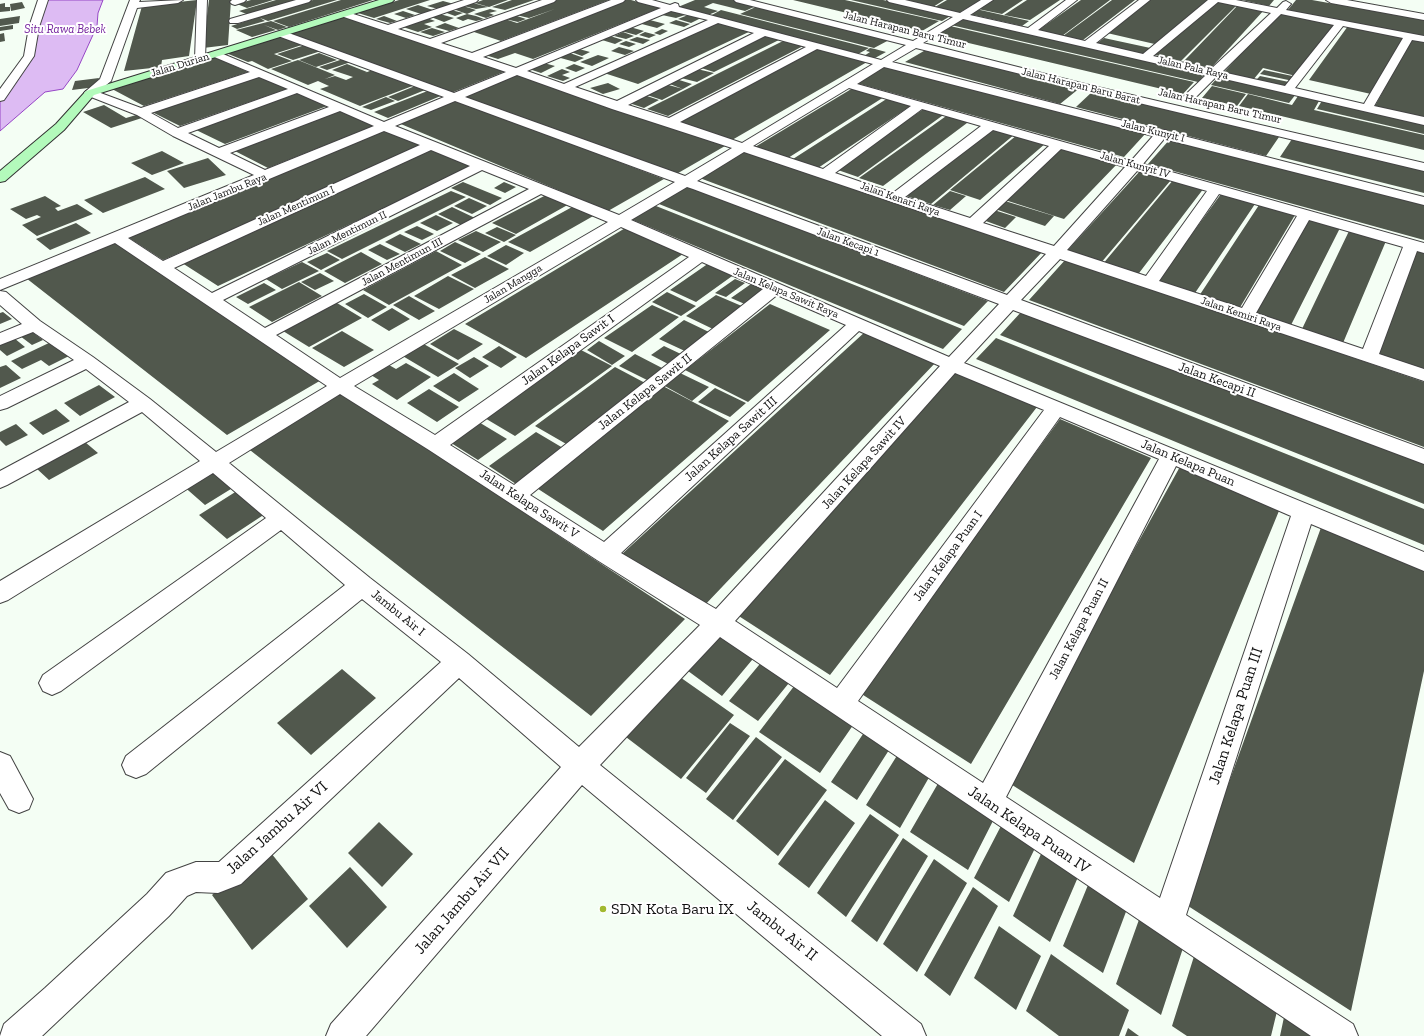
<!DOCTYPE html>
<html>
<head>
<meta charset="utf-8">
<style>
	body { margin:0 }
	canvas { display:block; background:#f4fef4 }
</style>
</head>
<body>
<canvas width="1424" height="1036"></canvas>
<script>
const g = document.querySelector('canvas').getContext('2d');
g.lineJoin = 'round';
function fillPath(path, color) { g.fillStyle = color; g.fill(path, 'evenodd'); }
const toPath = rows => new Path2D(rows.map(r => 'M' + r).join(''));
function strokePath(path, color, width, dash) { g.strokeStyle = color; g.lineWidth = width; g.lineCap = dash ? 'butt' : 'round'; g.setLineDash(dash || []); g.stroke(path); }
function label(font, color, halo, rows, align = 'center') {
  g.font = font + ' "Zilla Slab",serif'; g.lineWidth = 4; g.setLineDash([]); g.textBaseline = 'middle'; g.strokeStyle = halo; g.fillStyle = color; for (const [text, x, y, turn = 0] of rows) {
    g.save(); g.translate(x, y); g.rotate((+turn || 0) * Math.PI / 180); g.textAlign = isNaN(turn) ? turn : align; if (halo) g.strokeText(text, 0, 0); g.fillText(text, 0, 0); g.restore();
  }
}
const water = toPath([
	[47,0,103,0,98,13,97,26,77,70,63,89,45,92,0,131,0,101,33,52,38,24,47,0]
]);
const building = toPath([
	[197,0,189,56,162,60,161,67,124,71,142,6],
	[209,0,231,0,228,45,203,48],
	[251,0,273,0,247,8,237,4],
	[276,0,298,0,249,15,239,11],
	[313,0,337,0,268,21,260,18,265,21,237,29,231,26],
	[341,0,373,0,289,27,273,21],
	[399,0,430,0,374,18,358,13],
	[483,0,508,0,489,7,475,3],
	[512,0,534,0,505,10,492,7],
	[557,0,609,0,501,41,471,31,505,19,517,23,555,9,529,18,516,15],
	[624,0,631,0,660,8,533,59,515,53,498,59,482,54],
	[695,0,734,0,756,6,745,11,713,3,704,7,718,11,708,15,678,7],
	[793,0,845,0,939,21,922,31],
	[851,0,883,0,952,15,942,21],
	[911,0,944,0,933,7,908,1],
	[947,0,981,0,959,13,935,7],
	[993,0,1023,0,1002,14,978,9],
	[1027,0,1060,0,1030,20,1004,15],
	[1081,0,1110,0,1062,36,1037,31],
	[1112,0,1135,0,1083,40,1063,36],
	[1150,0,1209,0,1159,45,1107,33],
	[1214,0,1238,4,1181,61,1155,55],
	[1242,0,1274,0,1269,6],
	[1296,0,1312,0,1424,20,1424,36,1287,11],
	[443,1,454,4,438,9,427,6],
	[22,2,25,8,11,11,10,4],
	[5,3,5,7,10,7,10,11,0,12,0,4],
	[473,3,488,7,476,9,464,6],
	[1239,4,1265,9,1211,68,1183,62],
	[418,5,433,10,421,14,406,9],
	[463,6,476,10,467,14,453,9],
	[758,6,891,39,874,48,740,14],
	[490,9,497,11,489,13,494,15,486,18,474,14],
	[976,9,1029,21,1022,26,969,14],
	[451,10,463,13,455,16,444,12],
	[721,10,869,48,858,54,710,16],
	[403,11,415,15,406,18,394,14],
	[671,11,685,15,676,18,662,15],
	[1279,13,1336,24,1296,76,1263,68,1253,80,1223,73],
	[440,14,454,18,444,22,431,17],
	[467,14,476,16,484,19,476,21,468,19,463,21,456,18],
	[514,15,526,19,518,22,505,19],
	[688,15,701,18,691,23,678,19],
	[20,16,19,23,0,26,0,19],
	[344,16,506,71,451,93,290,33],
	[384,16,397,21,390,23,376,19],
	[427,18,435,21,424,24,432,27,418,32,403,27],
	[963,18,1206,73,1198,82,951,25],
	[646,19,665,24,657,28,638,23],
	[676,20,690,24,684,27,669,23],
	[271,21,287,27,278,30,264,25,276,30,252,37,236,30],
	[720,21,753,30,638,84,604,73],
	[445,23,459,28,449,31,435,27],
	[13,25,13,29,0,31,0,27],
	[950,26,1194,82,1183,94,935,35],
	[1348,26,1404,37,1371,94,1309,80],
	[630,27,644,31,636,35,621,31],
	[432,28,445,32,433,36,420,32],
	[662,29,668,31,660,35,654,33],
	[623,32,634,36,626,39,614,36],
	[645,32,656,35,649,38,639,35],
	[4,33,5,41,0,42,0,34],
	[767,34,783,38,714,72,698,67],
	[283,35,305,44,274,54,292,61,268,69,252,61,248,62,226,53],
	[610,36,623,40,615,44,602,40],
	[637,37,650,40,643,44,629,40],
	[1104,38,1155,49,1147,55,1096,44],
	[1412,38,1424,40,1424,117,1375,106],
	[787,39,807,44,668,116,647,109],
	[626,41,636,44,629,47,619,44],
	[308,44,324,50,293,60,277,54],
	[619,47,634,51,625,55,611,51],
	[870,48,875,49,886,52,875,58,864,56,870,52,866,51],
	[929,48,1081,87,1060,104,905,62],
	[579,49,590,52,582,56,571,52],
	[817,49,867,62,732,140,678,122],
	[567,52,584,58,575,62,557,57],
	[319,53,337,60,316,67,299,60],
	[598,55,609,58,592,66,580,62],
	[214,57,248,72,144,106,112,89],
	[346,58,354,61,327,70,319,67],
	[298,60,335,75,325,79,335,76,346,80,353,77,332,70,347,64,367,72,362,74,375,69,415,85,360,106,320,89,329,86,318,81,308,85,271,69],
	[544,63,555,66,541,73,529,69],
	[574,64,585,68,576,72,565,68],
	[886,65,1146,133,1124,157,856,83],
	[562,69,570,72,562,75,570,78,563,81,547,76],
	[697,69,714,73,697,82,681,78],
	[1264,70,1297,77,1293,81,1260,74],
	[516,74,725,146,673,176,462,96],
	[256,75,287,89,180,126,150,111],
	[1219,76,1296,94,1289,103,1211,85],
	[1260,76,1289,82,1284,88,1255,81],
	[99,78,96,87,72,90,75,81],
	[676,79,692,84,683,89,667,83],
	[608,83,620,89,603,94,590,88],
	[665,84,683,89,662,100,644,94],
	[415,86,425,90,398,101,388,97],
	[1212,86,1246,94,1237,106,1202,98],
	[853,88,884,97,788,158,755,147],
	[430,90,443,95,388,118,374,112],
	[1093,91,1279,137,1266,156,1076,107],
	[294,92,327,106,225,144,192,128],
	[1248,94,1292,105,1298,96,1319,101,1314,110,1424,135,1424,150,1239,106],
	[644,95,659,100,644,108,629,103],
	[386,97,395,101,371,110,362,107],
	[888,98,912,105,818,168,793,159],
	[453,99,664,179,608,211,396,122],
	[1323,99,1424,122,1424,134,1317,109],
	[104,105,126,118,143,113,148,116,111,128,83,112],
	[925,108,946,113,858,177,835,169],
	[339,109,376,125,268,168,231,149],
	[949,114,971,120,883,186,859,178],
	[993,128,1015,134,931,204,906,196],
	[385,130,423,146,163,260,126,236],
	[1017,135,1046,143,980,200,950,190],
	[1171,138,1424,203,1424,240,1148,164],
	[1292,139,1424,171,1424,193,1280,157],
	[1064,146,1119,162,1064,219,1005,200],
	[436,147,476,165,218,286,179,261],
	[746,148,1044,250,1004,292,697,177],
	[162,151,184,163,152,175,131,163],
	[208,158,226,175,184,188,167,171],
	[1140,171,1171,180,1100,264,1066,252],
	[145,177,165,189,103,213,84,200],
	[1174,179,1204,188,1136,277,1102,265],
	[463,182,502,198,490,205,451,188],
	[504,182,516,187,505,193,494,188],
	[683,185,988,301,964,326,654,202],
	[451,191,466,197,342,259,327,251],
	[950,191,966,196,950,210,933,205],
	[548,194,571,203,516,234,492,223],
	[1221,194,1255,204,1193,296,1156,283],
	[45,196,61,206,55,208,58,211,77,204,93,214,37,236,22,225,41,217,37,215,26,219,10,209],
	[469,198,487,206,472,214,454,206],
	[1005,201,1054,216,1045,226,995,209],
	[651,204,862,288,962,329,943,349,628,218],
	[1259,205,1295,215,1239,309,1199,296],
	[574,206,595,215,530,252,508,242],
	[452,207,475,218,461,225,438,214],
	[994,210,1016,217,1005,228,983,220],
	[436,215,453,223,437,231,420,223],
	[1306,218,1340,228,1290,327,1252,314],
	[76,223,91,233,50,250,36,239],
	[417,226,434,234,422,240,404,232],
	[497,227,516,235,504,242,485,233],
	[627,227,686,252,526,358,465,324],
	[476,231,501,242,483,252,458,240],
	[1349,231,1386,241,1343,343,1302,329],
	[400,234,421,244,405,252,385,242],
	[116,241,323,379,227,435,26,278],
	[455,242,481,254,465,263,440,251],
	[380,244,400,254,387,260,368,250],
	[506,245,524,253,506,265,487,256],
	[1417,248,1424,250,1424,371,1377,358],
	[436,251,462,265,389,305,363,290],
	[361,252,382,264,345,283,324,271],
	[327,253,340,260,321,270,307,262],
	[485,257,509,269,475,288,451,275],
	[1066,259,1424,382,1424,447,1029,300],
	[302,262,319,271,282,289,266,279],
	[709,263,735,274,696,302,670,290],
	[320,273,334,281,315,290,301,282],
	[448,276,474,289,439,309,414,296],
	[735,279,745,283,726,297,715,293],
	[299,282,322,296,272,322,249,307],
	[264,283,276,290,248,304,236,297],
	[751,284,767,291,747,305,731,298],
	[667,292,696,306,681,316,652,302],
	[364,294,387,307,368,318,345,304],
	[716,295,744,307,715,330,686,316],
	[409,296,435,311,419,320,393,305],
	[337,303,362,318,309,347,283,331],
	[770,304,830,330,748,402,685,370],
	[652,305,679,317,632,352,604,338],
	[392,308,410,319,389,331,371,320],
	[1022,311,1424,463,1424,504,1000,335],
	[3,312,12,319,0,324,0,313],
	[684,320,711,333,687,352,659,339],
	[454,329,483,344,458,360,430,344],
	[31,331,43,340,32,345,20,336],
	[342,331,374,350,344,367,312,348],
	[866,331,937,361,703,607,622,554],
	[14,338,25,347,7,356,0,350,0,344],
	[996,338,1424,509,1424,545,976,359],
	[599,341,625,356,612,365,587,350],
	[51,342,69,356,49,366,41,360,22,369,11,361],
	[422,343,459,364,438,377,401,355],
	[499,346,517,357,501,368,482,357],
	[664,346,683,355,670,365,651,355],
	[581,350,612,366,515,436,483,417],
	[635,354,664,369,649,381,619,366],
	[474,357,489,366,470,378,455,368],
	[406,363,431,377,397,400,372,384,379,380,371,375,389,365,396,369],
	[6,365,21,378,0,388,0,367],
	[615,367,647,384,568,445,535,426],
	[952,371,1037,407,830,675,731,611],
	[454,373,479,389,459,402,433,386],
	[680,373,709,387,692,401,663,385],
	[99,385,115,397,80,416,64,403],
	[661,385,729,421,603,531,532,485],
	[715,388,746,403,730,417,698,402],
	[429,389,459,407,437,422,407,403],
	[341,390,571,544,685,619,591,716,246,447],
	[56,409,70,421,43,435,29,423],
	[1060,419,1151,458,971,764,860,693],
	[477,421,507,439,478,460,448,441],
	[16,424,28,435,6,446,0,440,0,432],
	[536,432,563,448,516,484,489,466],
	[85,442,98,453,49,480,36,468],
	[1182,463,1281,506,1134,863,1006,781],
	[215,464,239,484,205,505,181,484],
	[240,489,268,512,227,539,199,515],
	[1323,522,1424,565,1424,671,1351,1011,1185,904],
	[719,632,757,654,722,696,684,668],
	[764,659,793,678,758,721,729,701],
	[342,669,376,698,311,755,277,723],
	[677,675,734,715,681,779,622,734],
	[798,681,858,718,820,773,759,732],
	[730,723,750,736,706,793,686,778],
	[863,734,889,750,857,800,831,782],
	[756,737,782,757,733,820,706,799],
	[898,754,931,774,900,828,866,805],
	[785,759,827,790,778,856,736,821],
	[940,780,996,815,968,870,910,832],
	[825,800,855,823,809,888,778,864],
	[870,814,899,835,846,917,817,893],
	[379,822,413,854,382,887,348,853],
	[1002,824,1036,846,1009,902,974,878],
	[903,838,928,856,877,942,851,921],
	[267,848,308,899,252,950,212,895],
	[1041,854,1078,877,1050,942,1013,916],
	[934,859,967,883,917,972,883,944],
	[350,867,387,907,347,948,309,906],
	[1088,885,1127,909,1103,973,1063,946],
	[973,887,998,906,950,996,924,975],
	[1141,914,1185,942,1161,1015,1116,984],
	[999,926,1041,956,1016,1010,974,978],
	[1196,950,1279,1003,1271,1036,1187,1036,1172,1026],
	[1051,954,1129,1010,1119,1036,1059,1036,1026,1011],
	[1287,1003,1339,1036,1280,1036],
	[1128,1028,1139,1036,1125,1036]
]);
const street = toPath([
	[38,0,48,0,39,27,34,56,4,100,0,101,0,89,24,56,29,27,38,0],
	[130,0,140,0,139,2,183,0,178,3,137,8,111,81,98,92,141,108,250,72,212,56,211,54,216,51,384,122,444,97,278,36,277,34,278,32,286,32,454,93,506,72,341,16,339,14,341,12,347,12,388,25,464,0,478,0,476,2,398,29,430,39,542,0,556,0,554,2,441,43,472,53,611,0,625,0,623,2,483,57,516,68,661,8,638,2,636,0,652,0,670,5,675,3,678,4,679,7,881,60,906,45,736,2,734,0,750,0,913,41,953,17,889,2,887,0,905,0,960,13,981,0,993,0,970,15,1028,28,1066,0,1077,0,1038,30,1085,41,1139,0,1150,0,1096,43,1143,54,1208,0,1236,0,1277,8,1283,2,1286,1,1291,4,1286,10,1424,36,1424,42,1412,40,1374,106,1424,117,1424,125,1216,77,1192,101,1188,102,1184,101,1182,98,1206,75,963,19,923,43,1093,86,1424,163,1424,171,1093,92,916,48,892,62,1159,130,1166,130,1168,132,1424,197,1424,205,1164,139,1143,164,1424,243,1424,253,1417,251,1379,354,1424,369,1424,381,1060,259,1021,300,1424,449,1424,464,1013,310,964,363,1424,552,1424,571,1311,524,1186,915,1353,1024,1358,1036,1311,1036,720,637,600,765,921,1024,926,1036,882,1036,582,785,366,1036,326,1036,331,1024,561,767,459,678,241,884,218,893,196,892,187,896,169,916,42,1036,0,1036,4,1024,45,988,147,894,166,873,196,862,219,862,441,662,362,599,146,774,136,778,126,774,122,765,126,756,345,585,281,530,61,691,52,695,43,691,39,683,43,675,266,518,213,473,8,600,0,603,0,581,200,461,142,412,7,485,0,488,0,471,129,402,86,369,7,408,0,410,0,396,74,360,33,332,0,345,0,333,22,324,0,305,0,291,6,292,40,321,93,357,150,399,216,452,327,386,115,243,0,290,0,279,254,175,173,136,137,115,86,95,84,93,86,91,100,79,130,0],
	[1218,2,1271,13,1211,69,1153,56,1218,2],
	[671,11,708,20,564,84,527,71,671,11],
	[1281,14,1334,25,1285,86,1222,72,1281,14],
	[718,23,754,33,617,101,575,87,718,23],
	[1343,26,1403,38,1364,104,1295,88,1343,26],
	[765,36,806,47,669,118,628,105,765,36],
	[817,49,873,64,742,143,680,122,817,49],
	[884,67,892,69,1153,136,1131,161,857,84,884,67],
	[517,75,612,109,732,148,685,176,465,97,517,75],
	[259,77,288,89,178,128,151,113,259,77],
	[849,88,911,106,823,169,753,146,849,88],
	[297,93,329,107,219,148,188,133,297,93],
	[455,101,675,182,619,215,395,126,455,101],
	[922,109,981,126,893,193,835,173,922,109],
	[340,111,374,126,265,170,230,153,340,111],
	[993,130,1049,146,970,218,905,197,993,130],
	[384,131,420,145,163,261,128,238,384,131],
	[1061,149,1125,167,1054,246,983,223,1061,149],
	[431,150,470,166,212,293,174,268,431,150],
	[744,152,1046,254,1007,295,697,181,744,152],
	[482,170,529,189,265,328,223,300,482,170],
	[1137,171,1207,191,1146,276,1067,250,1137,171],
	[687,187,693,189,999,304,949,357,631,220,687,187],
	[541,194,608,222,340,378,276,335,541,194],
	[1219,194,1297,216,1242,308,1159,281,1219,194],
	[1309,220,1403,247,1363,349,1256,313,1309,220],
	[621,227,689,257,435,435,354,386,621,227],
	[702,262,763,289,514,485,450,445,702,262],
	[777,295,846,325,604,542,530,495,777,295],
	[859,331,940,366,716,609,621,553,859,331],
	[955,373,1044,410,837,688,735,621,955,373],
	[340,394,429,450,597,560,700,625,579,747,468,654,370,578,229,463,340,394],
	[1060,417,1159,459,983,783,858,701,1060,417],
	[1176,466,1291,516,1160,898,1006,797,1176,466],
	[197,0,207,0,205,59,200,62,195,59,197,0],
	[232,0,246,0,244,2,235,5,232,4,230,2,232,0],
	[296,0,311,0,309,2,238,23,230,23,229,21,230,19,296,0],
	[1326,0,1347,0,1424,14,1424,20,1331,3,1326,0],
	[0,752,10,756,33,799,29,809,19,813,9,809,0,793,0,752]
]);
const secondary = toPath([
	[379,0,394,0,392,2,94,95,64,130,5,181,0,182,0,171,56,124,86,91,379,0]
]);
const markers = [
	[603,909,4,"#a1b92f"]
];
const farStreetnames = [
	["Jalan Harapan Baru Timur",905,30,14],
	["Jalan Durian",180,65,-17],
	["Jalan Pala Raya",1193,68,13],
	["Jalan Harapan Baru Barat",1081,86,14],
	["Jalan Harapan Baru Timur",1220,106,13],
	["Jalan Kunyit I",1153,131,14],
	["Jalan Kunyit IV",1135,165,16],
	["Jalan Jambu Raya",227,192,-22],
	["Jalan Kenari Raya",900,199,19],
	["Jalan Mentimun I",296,206,-24],
	["Jalan Mentimun II",347,233,-26],
	["Jalan Kecapi 1",848,242,20],
	["Jalan Mentimun III",402,262,-28],
	["Jalan Mangga",513,284,-31],
	["Jalan Kelapa Sawit Raya",786,293,23],
	["Jalan Kemiri Raya",1241,314,19]
];
const farWaternames = [
	["Situ Rawa Bebek",65,30]
];
const streetNames = [
	["Jalan Kelapa Sawit I",568,350,-36],
	["Jalan Kecapi II",1217,380,20],
	["Jalan Kelapa Sawit II",645,392,-38],
	["Jalan Kelapa Sawit III",731,439,-42],
	["Jalan Kelapa Sawit IV",864,463,-48],
	["Jalan Kelapa Puan",1188,463,23],
	["Jalan Kelapa Sawit V",529,504,33],
	["Jalan Kelapa Puan I",948,556,-54],
	["Jambu Air I",398,613,39],
	["Jalan Kelapa Puan II",1079,629,-62]
];
const nearStreetnames = [
	["Jalan Kelapa Puan III",1236,716,-72],
	["Jalan Jambu Air VI",277,828,-42],
	["Jalan Kelapa Puan IV",1029,830,34],
	["Jalan Jambu Air VII",462,901,-49],
	["Jambu Air II",782,931,39]
];
const nearPoinames = [
	["SDN Kota Baru IX",611,909]
];
fillPath(water, '#ddbbf3');
strokePath(water, '#9646c6', 1);
fillPath(building, '#51584d');
strokePath(street, '#434343', 2);
strokePath(secondary, '#323232', 2);
fillPath(street, '#fff');
fillPath(secondary, '#b3fabb');
for (const [x, y, r, color] of markers) { const dot = new Path2D(); dot.arc(x, y, r, 0, 2 * Math.PI); g.fillStyle = color; g.fill(dot); strokePath(dot, '#fff', 1.5); }
label('11px', '#101010', '#fff', farStreetnames);
label('italic 12px', '#721f9c', '#fff', farWaternames);
label('13px', '#101010', '#fff', streetNames);
label('16px', '#101010', '#fff', nearStreetnames);
label('16px', '#101010', '#fff', nearPoinames, 'left');
</script>
</body>
</html>
